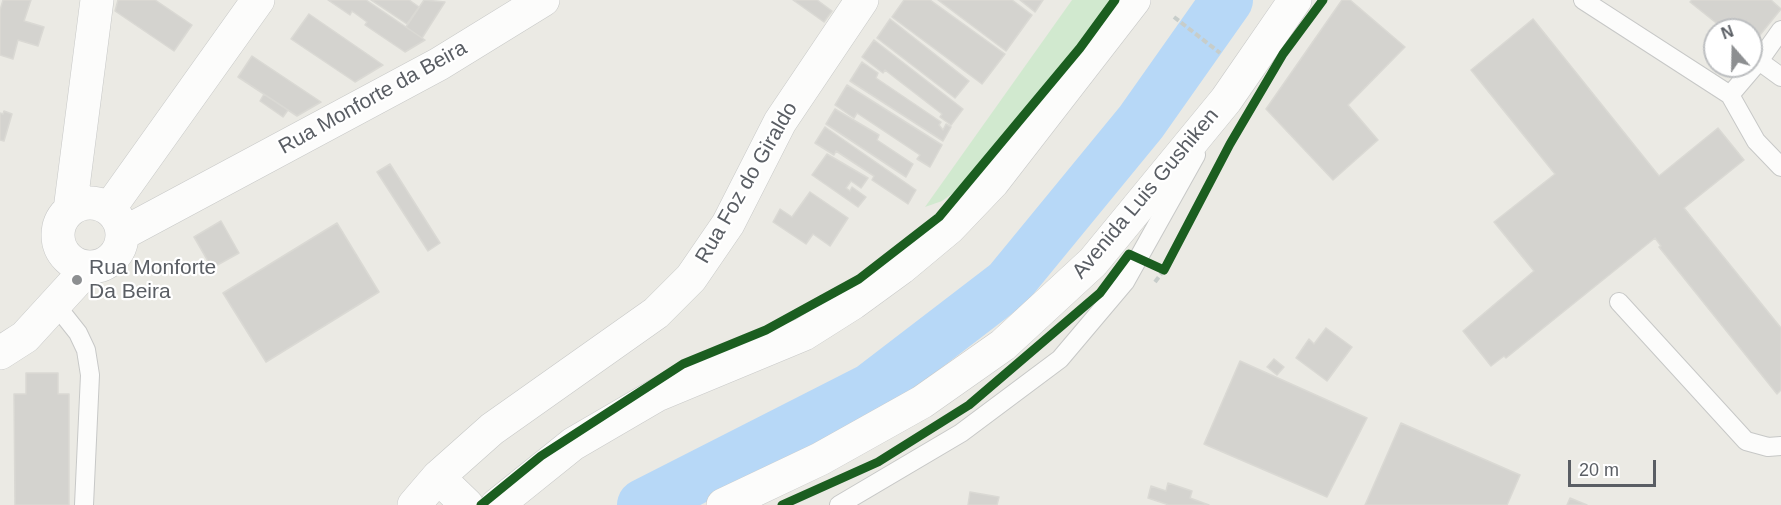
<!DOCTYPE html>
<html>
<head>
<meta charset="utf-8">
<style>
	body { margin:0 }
	#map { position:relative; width:1781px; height:505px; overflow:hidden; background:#ebeae4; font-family:Arial,sans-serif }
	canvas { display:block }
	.north { position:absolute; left:1703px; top:18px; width:60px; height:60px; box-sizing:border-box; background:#fff; border:2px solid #bdbfc1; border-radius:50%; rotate:340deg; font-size:16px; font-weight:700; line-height:24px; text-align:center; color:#5a5e64 }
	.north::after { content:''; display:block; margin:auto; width:21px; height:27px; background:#8d8f91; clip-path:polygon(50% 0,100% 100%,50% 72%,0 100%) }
	.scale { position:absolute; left:1568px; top:460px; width:88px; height:27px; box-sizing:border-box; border:3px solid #5a5e64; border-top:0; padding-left:8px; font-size:18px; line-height:21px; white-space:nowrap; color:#5a5e64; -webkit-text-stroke:4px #fff; paint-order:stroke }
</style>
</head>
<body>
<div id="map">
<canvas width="1781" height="505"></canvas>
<div class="north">N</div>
<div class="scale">20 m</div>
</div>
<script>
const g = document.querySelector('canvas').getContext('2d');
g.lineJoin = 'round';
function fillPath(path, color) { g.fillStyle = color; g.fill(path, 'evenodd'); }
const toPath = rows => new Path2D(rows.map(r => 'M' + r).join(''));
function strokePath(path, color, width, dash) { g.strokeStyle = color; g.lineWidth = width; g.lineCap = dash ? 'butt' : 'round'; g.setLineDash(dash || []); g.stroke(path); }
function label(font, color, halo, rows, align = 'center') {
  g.font = font + ' Arial,sans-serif'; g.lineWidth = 4.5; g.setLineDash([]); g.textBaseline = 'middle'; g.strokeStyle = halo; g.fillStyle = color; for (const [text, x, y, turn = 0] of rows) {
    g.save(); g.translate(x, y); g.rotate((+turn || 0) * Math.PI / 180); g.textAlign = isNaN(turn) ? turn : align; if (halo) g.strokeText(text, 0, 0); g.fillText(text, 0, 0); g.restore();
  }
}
const green = toPath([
	[1072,0,1111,0,1029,113,967,183,942,201,925,207]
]);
const river = toPath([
	[643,505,871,389,1008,284,1141,122,1227,0]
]);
const building = toPath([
	[3,0,31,0,24,21,44,27,38,46,18,40,13,59,0,55,0,10,3,0],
	[118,0,155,0,192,25,174,51,115,11,118,0],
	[328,0,366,0,425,40,405,52,365,25,367,22,352,11,350,15,328,0],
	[371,0,409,0,419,7,407,24,371,0],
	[424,0,445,2,422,38,406,27,424,0],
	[793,0,817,0,832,11,824,22,793,0],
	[904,0,930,0,1005,54,982,84,892,17,904,0],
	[938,0,1012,0,1032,15,1006,51,938,0],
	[1020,0,1043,0,1035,12,1020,0],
	[1342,0,1350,0,1405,47,1348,105,1378,140,1333,180,1266,109,1342,0],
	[1692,0,1771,0,1781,9,1751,46,1751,30,1725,30,1690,2,1692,0],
	[309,14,383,65,355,82,291,39,309,14],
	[890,19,969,81,955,98,877,38,890,19],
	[1533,19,1659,176,1718,128,1744,160,1684,208,1781,328,1781,390,1777,394,1659,247,1661,246,1655,238,1506,358,1504,356,1491,366,1463,331,1534,271,1494,222,1555,174,1471,70,1533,19],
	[874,40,963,109,951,125,940,117,942,114,885,70,883,73,862,57,874,40],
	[252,56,321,102,297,116,238,77,252,56],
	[862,62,878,73,876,78,941,122,939,125,943,130,946,124,951,127,943,141,850,81,862,62],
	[847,85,942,145,930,167,917,159,920,155,857,113,854,118,835,105,847,85],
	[264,94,288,110,283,117,260,101,264,94],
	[835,109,879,135,877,140,913,164,906,177,826,124,835,109],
	[4,111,12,114,4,141,0,140,0,113,3,114,4,111],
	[825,127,916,190,908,204,872,180,874,176,836,151,834,155,815,143,825,127],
	[827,154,868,178,861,188,851,181,846,188,850,191,852,187,866,197,858,207,812,175,827,154],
	[390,164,440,243,428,251,377,172,390,164],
	[810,192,848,218,830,246,813,234,806,244,773,222,780,209,792,217,810,192],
	[221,221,239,253,212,268,194,237,221,221],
	[337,223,379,292,266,362,223,293,337,223],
	[1326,328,1352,347,1327,381,1296,358,1309,339,1314,344,1326,328],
	[1274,359,1284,367,1277,375,1267,367,1274,359],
	[1240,361,1367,418,1327,497,1204,444,1240,361],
	[26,373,58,373,58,394,69,394,69,505,15,505,14,394,26,394,26,373],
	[1401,423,1520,475,1507,505,1365,505,1401,423],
	[1168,483,1192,491,1190,498,1209,505,1169,505,1148,498,1151,486,1166,491,1168,483],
	[970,492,999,497,997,505,968,505,970,492],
	[1570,498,1587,505,1567,505,1570,498]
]);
const path = toPath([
	[1174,17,1220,53],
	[1155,282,1164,270]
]);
const lane = toPath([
	[1583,0,1730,95],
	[1781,30,1759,61,1730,95,1756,141,1781,167],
	[1759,61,1781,77],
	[1619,302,1746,441,1768,447,1781,446],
	[55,304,78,333,86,350,90,375,84,505],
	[839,505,961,433,1060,359,1125,282,1196,155]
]);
const street = toPath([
	'58 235a32 32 0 1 1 64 0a32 32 0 1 1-64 0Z',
	[109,209,258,0],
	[70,210,97,0],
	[122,234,439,64,543,0],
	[0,353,25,337,89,267],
	[438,477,467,505],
	[414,505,438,477,492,429,656,313,691,278,728,224,780,122,862,0]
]);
const secondary = toPath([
	[497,505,573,444,657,395,804,334,853,303,901,268,949,228,993,182,1134,0],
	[723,505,820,459,922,402,1003,345,1093,262,1226,100,1295,0]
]);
const cycleway = toPath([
	[481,505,541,456,683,364,766,330,859,279,939,217,1080,48,1115,0],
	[782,505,878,462,969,405,1100,293,1129,254,1164,270,1230,144,1283,54,1323,0]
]);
const markers = [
	[77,280,6,"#8d8f91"]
];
const streetNames = [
	["Rua Monforte da Beira",373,98,-29],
	["Rua Foz do Giraldo",747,183,-60],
	["Avenida Luis Gushiken",1146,194,-50]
];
const poiNames = [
	["Rua Monforte",89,268],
	["Da Beira",89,292]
];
fillPath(green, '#d1e9cf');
strokePath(river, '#b7d8f7', 52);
fillPath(building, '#d4d3cf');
strokePath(building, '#dad9d4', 1.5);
strokePath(lane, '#c7c8c7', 20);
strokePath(street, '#c7c8c7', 34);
strokePath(secondary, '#c8c9c8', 34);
strokePath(path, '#c7cdca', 4, [6, 3]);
strokePath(lane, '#fcfcfb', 18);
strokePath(street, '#fcfcfb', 33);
strokePath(secondary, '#fcfcfb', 33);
strokePath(cycleway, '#1b5e20', 9);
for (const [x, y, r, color] of markers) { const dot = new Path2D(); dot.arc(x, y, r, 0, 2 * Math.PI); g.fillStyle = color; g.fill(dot); strokePath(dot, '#fff', 2); }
label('21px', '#5a5e64', '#fff', streetNames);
label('21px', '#5a5e64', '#fff', poiNames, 'left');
</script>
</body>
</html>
